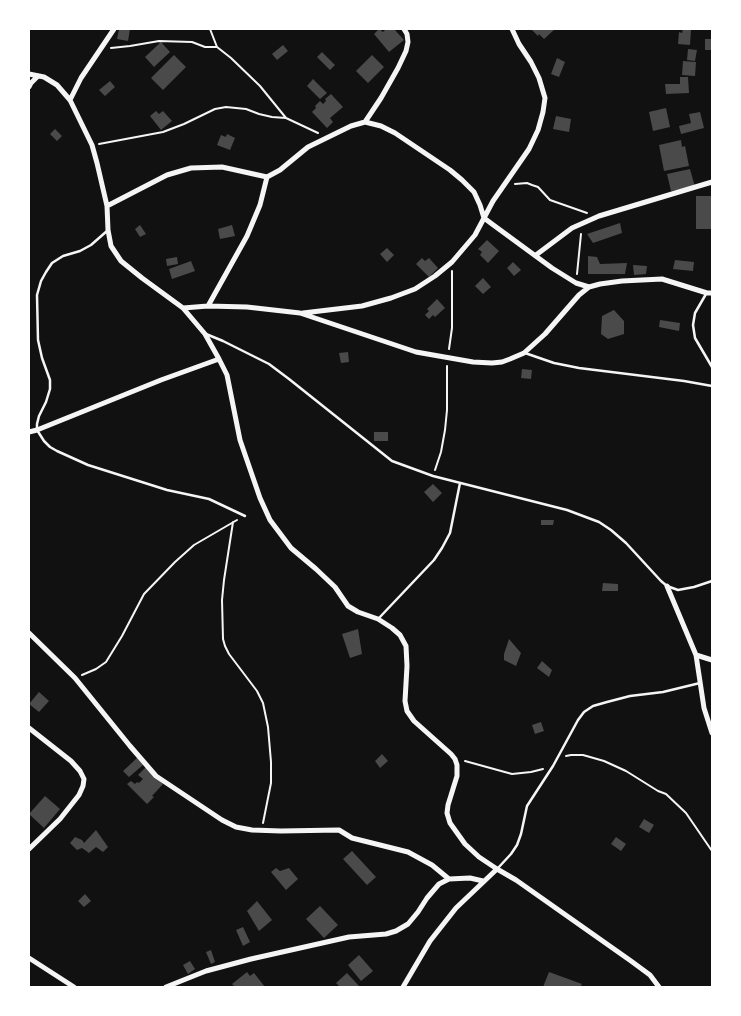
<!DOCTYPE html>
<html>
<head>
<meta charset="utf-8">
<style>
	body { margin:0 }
	#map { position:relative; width:741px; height:1016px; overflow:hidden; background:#111; font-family:"Archivo Narrow",sans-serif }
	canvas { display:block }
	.frame { position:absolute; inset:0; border:30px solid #fff; pointer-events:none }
</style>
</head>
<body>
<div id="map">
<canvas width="741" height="1016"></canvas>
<div class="frame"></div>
</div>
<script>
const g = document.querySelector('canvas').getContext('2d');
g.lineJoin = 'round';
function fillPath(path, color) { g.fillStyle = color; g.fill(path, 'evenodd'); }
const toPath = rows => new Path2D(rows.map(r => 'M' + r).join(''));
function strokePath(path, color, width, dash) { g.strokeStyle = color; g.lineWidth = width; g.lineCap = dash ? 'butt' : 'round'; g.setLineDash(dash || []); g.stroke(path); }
const building = toPath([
	[119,29,130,29,128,41,117,39],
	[379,29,383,32,386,29,394,29,404,40,389,52,374,34],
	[531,29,555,29,544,39,539,34,538,36],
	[683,29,691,30,690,45,678,44,679,32,682,33],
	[705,39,712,39,712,50,705,50],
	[161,42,170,52,154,67,145,57],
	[283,45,288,51,277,60,272,54],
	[688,49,697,50,695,61,687,60],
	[322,52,335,65,330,70,317,57],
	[174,55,186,67,163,90,151,78],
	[372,55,384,67,368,83,356,71],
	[557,58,565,62,559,77,551,74],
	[683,61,696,62,695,76,682,75],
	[680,77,688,77,689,93,666,94,665,84,680,84],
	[313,79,327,93,320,99,307,86],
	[110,81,115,87,105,96,99,90],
	[331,94,343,107,330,118,333,122,327,128,312,112,316,108,315,106,320,101,323,104,326,101,325,99],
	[666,108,670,127,653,131,649,112],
	[156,111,159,114,163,111,172,121,161,130,150,116],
	[700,112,704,128,681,134,679,126,691,123,689,114],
	[556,116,571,119,569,132,553,129],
	[55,129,62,136,57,141,50,134],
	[227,134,235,138,230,150,217,145,221,135,226,137],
	[681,140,682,147,685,146,689,166,664,171,659,145],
	[690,169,695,187,671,191,667,174],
	[696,196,712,196,712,229,696,229],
	[620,223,622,233,593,243,587,234],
	[140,225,146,234,140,237,135,229],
	[232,225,235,236,220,239,218,229],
	[487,240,499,251,488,263,480,255,482,252,478,249],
	[387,248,394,255,387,262,380,254],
	[588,256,597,257,600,264,627,263,625,274,588,274],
	[177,257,178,264,167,266,166,259],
	[422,258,425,261,429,258,438,268,429,277,416,264],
	[675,260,694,262,693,271,673,269],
	[191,261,195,271,172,279,169,269],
	[513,262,521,270,514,276,507,268],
	[633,265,647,266,646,274,634,275],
	[483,278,491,287,483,294,475,286],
	[437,299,445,308,435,317,433,315,429,319,425,315,429,311,427,309],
	[614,310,624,321,624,334,608,339,601,334,602,316],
	[660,320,680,323,679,331,659,327],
	[348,352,349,362,341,363,339,353],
	[522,369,532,370,531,379,521,378],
	[374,432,388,432,388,441,374,441],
	[433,484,442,493,433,502,424,492],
	[541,520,554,520,553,525,541,525],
	[603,583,618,584,618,591,602,591],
	[358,629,362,654,350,658,342,634],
	[509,639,521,653,516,666,504,660,504,654],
	[542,661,552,670,549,677,537,668],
	[39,692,49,701,39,712,29,704],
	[541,722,544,731,535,734,532,725],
	[382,754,388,761,380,768,375,761],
	[137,758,143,765,129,777,123,771],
	[146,767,163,784,152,796,154,797,147,804,127,784,131,781,135,784,137,782,139,783,143,779,138,775],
	[45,796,60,809,44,828,29,814],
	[644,819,654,825,649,833,639,827],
	[96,830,108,847,103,852,96,847,89,853,82,848,77,850,70,843,75,837,82,840,84,843],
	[616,837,626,844,621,851,611,844],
	[352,851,376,877,367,885,343,859],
	[276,868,280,871,289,868,298,879,286,890,271,872],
	[85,894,91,901,84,907,78,901],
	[257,901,272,920,259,931,247,911],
	[320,906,338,925,324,938,306,919],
	[243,927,250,942,243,946,236,930],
	[211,950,215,962,211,964,206,952],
	[359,955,373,971,361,981,348,965],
	[190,961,195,969,188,974,183,965],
	[247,972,250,976,254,973,265,987,235,987,232,984],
	[549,972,582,984,580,987,543,987],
	[347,973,359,986,358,987,340,987,336,983]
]);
const path = toPath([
	[210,29,217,47,231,58,260,86,286,118],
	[111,48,130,46,159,41,192,42,205,47,217,47],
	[99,144,163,132,184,124,215,109,226,107,246,109,259,114,272,117,286,118,318,133],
	[515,184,527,183,532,185,538,187,550,200,587,213],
	[577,274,581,234],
	[449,349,452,328,452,271],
	[435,470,441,452,445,430,447,410,447,366],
	[233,522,224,580,222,600,223,639,225,646,229,654,257,691,263,703,268,727,271,762,271,783,263,823],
	[82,675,96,669,106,662,122,636,144,594,175,562,194,545,237,520],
	[566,756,571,755,583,755,604,761,626,771,658,791,666,794,686,813,712,851],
	[465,761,512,774,531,772,543,769]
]);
const service = toPath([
	[107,231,91,245,80,251,63,256,52,263,46,272,41,281,37,295,38,340,42,358,50,380,50,389,46,402,39,416,37,424,37,430,44,441,50,447,57,451,88,465,167,490,209,499,245,516],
	[706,294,695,313,693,325,695,338,712,367],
	[206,334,223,341,269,364,289,379,392,461,433,476,567,510,599,522,611,530,626,543,661,581,667,586,678,590,694,587,712,581],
	[525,353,554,363,579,368,684,381,712,386],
	[379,618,434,560,442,548,450,533,460,483],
	[498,868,511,854,517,845,521,834,527,806,553,766,578,720,584,712,593,706,607,702,630,696,663,692,700,683]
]);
const minor = toPath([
	[29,74,44,77,57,85,70,100,92,145,97,163,107,206,108,230,111,246,121,261,142,278,183,308,205,334,219,359,227,375,240,440,260,498,270,520,291,548,316,569,335,587,348,606,358,612,378,619,392,628,400,635,406,646,407,666,405,701,407,711,414,721,451,754,455,759,457,765,457,776,448,805,447,813,450,823,465,844,479,857,497,869,516,880,631,961,650,975,659,987],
	[29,87,31,83,38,76],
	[70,100,81,78,114,29],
	[365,122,381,98,398,68,406,51,408,42,407,34,404,29],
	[107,206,167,175,191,168,222,167,267,177,280,170,308,147,351,126,365,122,381,126,395,133,450,170,462,180,474,192,480,205,484,218,492,224,552,268,576,283,589,287],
	[536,255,572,228,599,216,712,182],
	[208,306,247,236,260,205,267,177],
	[183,308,208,306,247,307,300,313,416,352,473,362,492,363,502,362,510,359,524,353,545,334,579,295,589,287,600,284,622,281,662,279,707,293,712,293],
	[303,313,362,306,391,298,415,289,435,276,452,262,475,235,493,201,529,149,538,130,543,112,545,98,539,78,531,62,519,44,512,29],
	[29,432,37,430,161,380,219,359],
	[667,586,696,655,704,708,712,733],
	[29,633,75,678,130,746,156,776,222,820,236,827,252,830,281,831,339,830,352,838,408,852,432,865,449,879],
	[696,655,712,660],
	[29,728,71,761,80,771,84,779,83,786,79,795,60,819,29,849],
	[29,958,74,987],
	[166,987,206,971,251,959,349,937,386,934,396,931,408,924,418,912,427,898,439,884,449,879,470,878,483,881],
	[403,987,430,941,456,908,497,869]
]);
fillPath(building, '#4a4a4a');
strokePath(path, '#f5f5f5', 2);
strokePath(service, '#f5f5f5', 2.5);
strokePath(minor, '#f5f5f5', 5);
</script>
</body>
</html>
